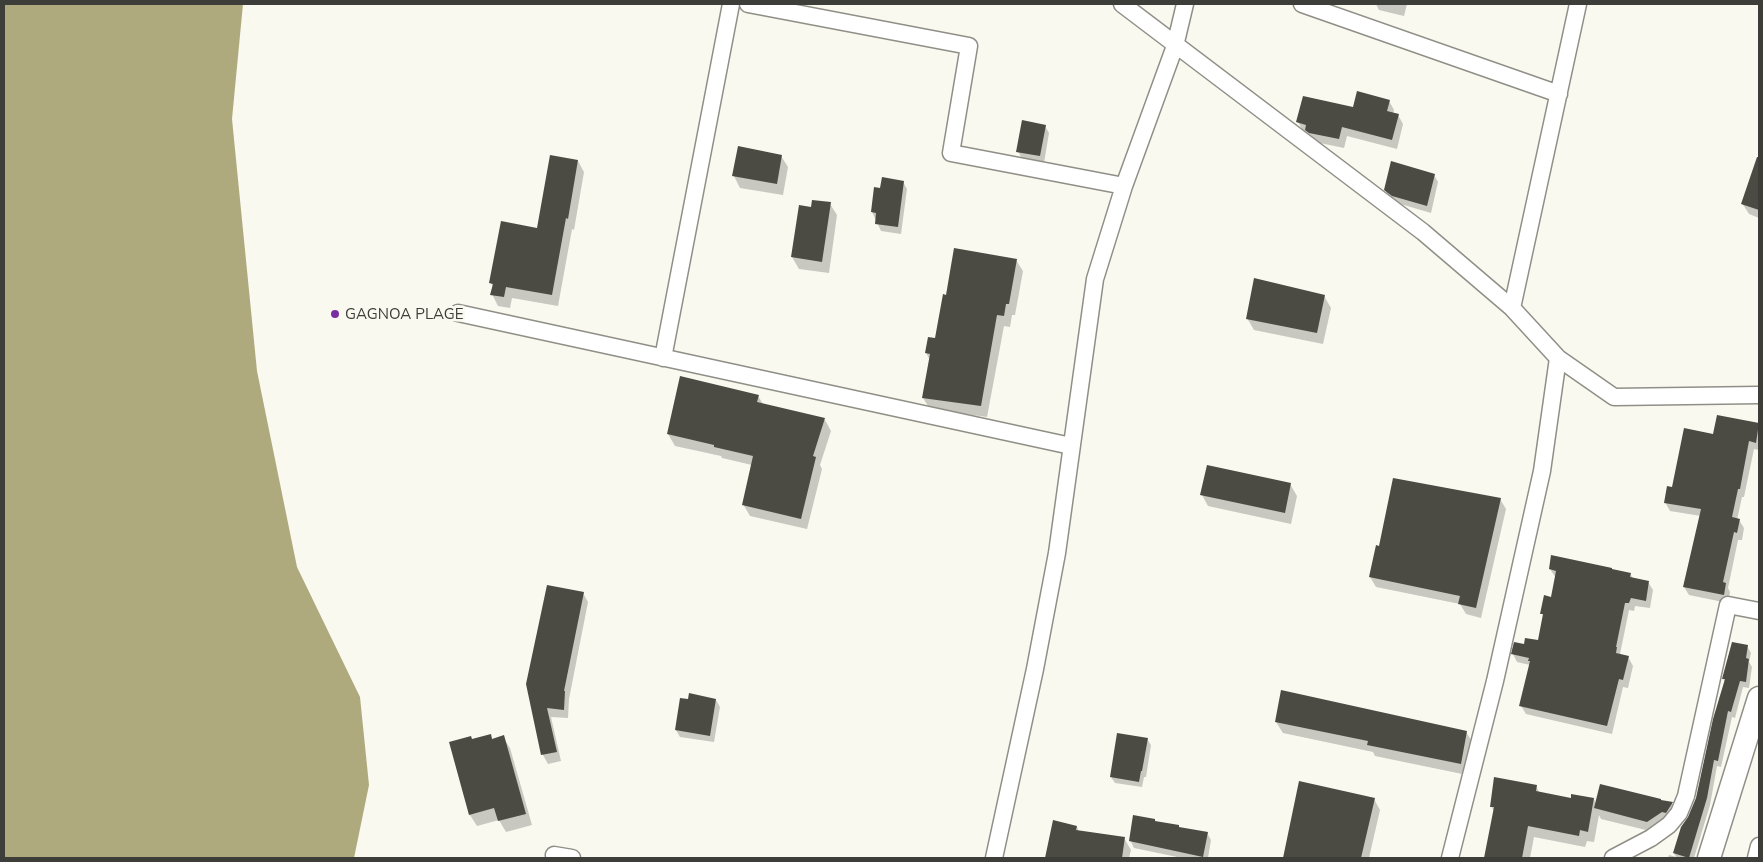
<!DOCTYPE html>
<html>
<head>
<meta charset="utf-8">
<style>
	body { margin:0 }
	#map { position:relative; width:1763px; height:862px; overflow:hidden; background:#faf9f0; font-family:Mulish,sans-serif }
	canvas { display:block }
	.frame { position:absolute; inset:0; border:5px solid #3d3d39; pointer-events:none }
</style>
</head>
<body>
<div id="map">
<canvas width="1763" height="862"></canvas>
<div class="frame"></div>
</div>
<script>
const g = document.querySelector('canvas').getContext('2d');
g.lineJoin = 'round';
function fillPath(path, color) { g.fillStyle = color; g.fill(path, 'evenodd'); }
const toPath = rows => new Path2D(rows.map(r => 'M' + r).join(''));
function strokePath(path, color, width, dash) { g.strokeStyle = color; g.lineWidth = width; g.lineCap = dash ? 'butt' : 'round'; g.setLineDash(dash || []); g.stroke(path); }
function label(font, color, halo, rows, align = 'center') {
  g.font = font + ' Mulish,sans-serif'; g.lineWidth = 5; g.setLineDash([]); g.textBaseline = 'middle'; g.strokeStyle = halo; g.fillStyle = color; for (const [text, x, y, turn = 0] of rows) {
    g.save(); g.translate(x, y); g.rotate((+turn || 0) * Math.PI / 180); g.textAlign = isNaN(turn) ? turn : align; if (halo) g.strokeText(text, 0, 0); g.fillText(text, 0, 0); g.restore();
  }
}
const water = toPath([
	[4,4,243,4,232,119,257,371,297,567,360,697,369,785,354,858,4,858]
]);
const shadow = toPath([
	[1373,4,1407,4,1404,16,1379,10,1376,4],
	[1389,101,1394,110,1393,114,1398,115,1403,124,1397,149,1347,136,1344,148,1315,142,1308,133,1303,131,1298,122],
	[1045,126,1049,133,1044,163,1022,159,1018,151],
	[781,156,788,167,783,195,740,188,734,176],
	[578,161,584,172,574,230,572,229,558,306,512,298,510,308,498,306,492,294,493,287,491,283,538,229],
	[1755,167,1759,169,1759,218,1749,214,1742,203],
	[1434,175,1438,182,1431,213,1397,203,1390,198,1385,190],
	[903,182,907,189,901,234,881,231,872,212,881,189],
	[830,204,837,215,829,273,799,269,792,257,812,209],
	[1016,260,1023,271,1015,315,1012,315,1010,327,1004,326,987,417,930,409,923,398,930,360,926,353,936,340,947,296],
	[1324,296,1331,308,1323,344,1254,330,1247,318],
	[758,396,763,404,825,420,831,431,820,465,822,469,807,529,750,516,743,504,752,465,722,458,721,456,675,446,668,434],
	[1718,417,1759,424,1759,450,1754,449,1744,497,1742,497,1737,520,1739,520,1744,528,1742,540,1738,540,1728,588,1730,592,1728,603,1689,595,1684,587,1701,516,1670,511,1665,502,1673,488,1714,436],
	[1290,484,1297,496,1291,524,1208,506,1202,495],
	[1500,499,1506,509,1481,618,1466,614,1460,604,1376,587,1370,577,1380,547],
	[1550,569,1630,574,1633,578,1648,582,1653,590,1650,608,1635,606,1634,611,1629,610,1620,654,1628,657,1633,666,1628,688,1623,687,1612,734,1526,714,1521,706,1530,665,1517,662,1513,654,1525,645,1539,642,1544,618,1542,613,1552,598,1556,578],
	[583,593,588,602,569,699,568,718,551,717,561,761,548,764,543,755,527,684],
	[1747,646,1751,653,1749,662,1752,667,1749,688,1743,687,1735,718,1732,717,1721,767,1717,766,1710,805,1694,858,1668,858,1669,855,1676,857,1674,853,1697,799,1725,682,1723,678],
	[716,700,720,707,714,742,680,737,676,730],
	[1276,722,1466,732,1473,743,1467,775,1375,756,1373,752,1283,733],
	[490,735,493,740,503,737,510,748,532,825,506,832,499,820,477,826,470,815,450,743,473,741],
	[1147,739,1151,745,1146,777,1144,777,1142,787,1115,783,1111,777],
	[1300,783,1374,799,1380,810,1369,858,1285,858],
	[1536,786,1540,794,1572,800,1594,799,1596,804,1672,804,1678,814,1654,832,1601,819,1599,815,1594,842,1587,841,1585,847,1534,837,1530,858,1486,858,1495,813,1491,806],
	[1155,820,1156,823,1207,833,1211,840,1208,858,1182,858,1134,848,1130,840],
	[1054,822,1077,827,1079,832,1124,838,1131,850,1129,858,1046,858]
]);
const building = toPath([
	[1357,91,1390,100,1387,111,1399,114,1392,140,1342,127,1339,139,1309,133,1305,130,1306,125,1296,122,1303,96,1353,107],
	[1022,120,1046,125,1040,156,1016,152],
	[738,146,782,155,777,184,732,176],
	[550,155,578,160,568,219,566,218,552,295,506,287,504,297,490,295,493,284,489,283,501,221,537,228],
	[1757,157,1759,157,1759,210,1741,204],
	[1391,161,1435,174,1427,206,1392,196,1384,190],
	[882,177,904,181,898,227,875,224,876,213,871,212,874,187,880,188],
	[812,200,831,202,822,262,791,257,799,205,811,207],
	[954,248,1017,259,1009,304,1006,304,1004,316,997,315,981,406,922,398,930,354,925,353,928,337,935,338,943,294,946,295],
	[1254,278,1325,295,1317,333,1246,319],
	[680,376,759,395,757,402,825,418,813,456,816,457,801,519,742,505,753,456,714,447,714,445,667,434],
	[1717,415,1759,423,1756,443,1749,441,1740,489,1738,489,1732,517,1740,519,1737,533,1734,532,1723,582,1726,583,1724,595,1683,587,1701,509,1664,503,1667,486,1672,487,1684,428,1713,434],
	[1207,465,1291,483,1285,513,1200,495],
	[1393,478,1501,498,1476,608,1458,604,1460,596,1369,577,1376,545,1379,546],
	[1551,555,1612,568,1612,569,1631,573,1630,577,1649,581,1646,601,1631,598,1629,603,1625,603,1616,647,1617,647,1616,653,1629,656,1623,680,1619,679,1607,726,1519,706,1530,661,1528,661,1529,658,1511,654,1514,642,1524,644,1525,638,1538,640,1543,614,1540,614,1544,595,1551,597,1556,571,1549,569],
	[547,585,584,592,564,691,565,691,564,710,547,708,557,752,541,755,526,684],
	[1732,642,1748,645,1746,658,1749,659,1746,682,1740,681,1731,712,1728,711,1718,761,1714,760,1707,798,1689,858,1673,853,1681,827,1688,817,1696,798,1713,719,1725,679,1722,679],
	[1281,690,1467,731,1461,764,1367,745,1368,741,1275,722],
	[689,693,716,699,710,736,675,730,680,698,688,699],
	[1117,733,1148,738,1142,771,1141,771,1139,782,1110,777],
	[491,734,492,739,504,735,526,814,498,821,494,808,469,815,449,742,471,736,472,739],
	[1494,777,1537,785,1536,791,1571,798,1571,794,1594,798,1588,832,1580,830,1579,836,1528,826,1522,858,1484,858,1494,807,1490,807],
	[1299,781,1375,798,1361,858,1283,858],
	[1600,784,1661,799,1661,800,1673,802,1666,813,1662,812,1647,822,1594,808],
	[1133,815,1155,819,1155,821,1179,825,1179,827,1208,832,1203,857,1129,841],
	[1053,820,1077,826,1076,830,1125,837,1122,858,1045,858]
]);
const street = toPath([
	[748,4,969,46,951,153,1124,186],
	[1122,4,1423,232,1512,308,1558,358,1614,397,1759,395],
	[1302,4,1559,94],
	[1512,308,1578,4],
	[458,313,1071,446],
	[663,358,731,4],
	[555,858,554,855,572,858],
	[994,858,1035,669,1057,553,1095,279,1124,186,1175,46,1185,4],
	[1450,858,1495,681,1542,471,1558,358],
	[1613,858,1651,838,1669,825,1679,813,1686,796,1728,605,1759,611],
	[1756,858,1759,846]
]);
const secondary = toPath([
	[1709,858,1759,698]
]);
const markers = [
	[335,314,5,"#7b2ea0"]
];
const poiNames = [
	["GAGNOA PLAGE",345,314]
];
fillPath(water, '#afaa7e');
fillPath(shadow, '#0003');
fillPath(building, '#4b4a43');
strokePath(street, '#908f87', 19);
strokePath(secondary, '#908f87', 25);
strokePath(street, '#fff', 16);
strokePath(secondary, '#fff', 22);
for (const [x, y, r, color] of markers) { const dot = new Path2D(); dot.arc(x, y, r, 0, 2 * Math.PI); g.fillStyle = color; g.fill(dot); strokePath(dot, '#faf9f0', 2); }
label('15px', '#3d3d39', '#faf9f0', poiNames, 'left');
</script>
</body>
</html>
